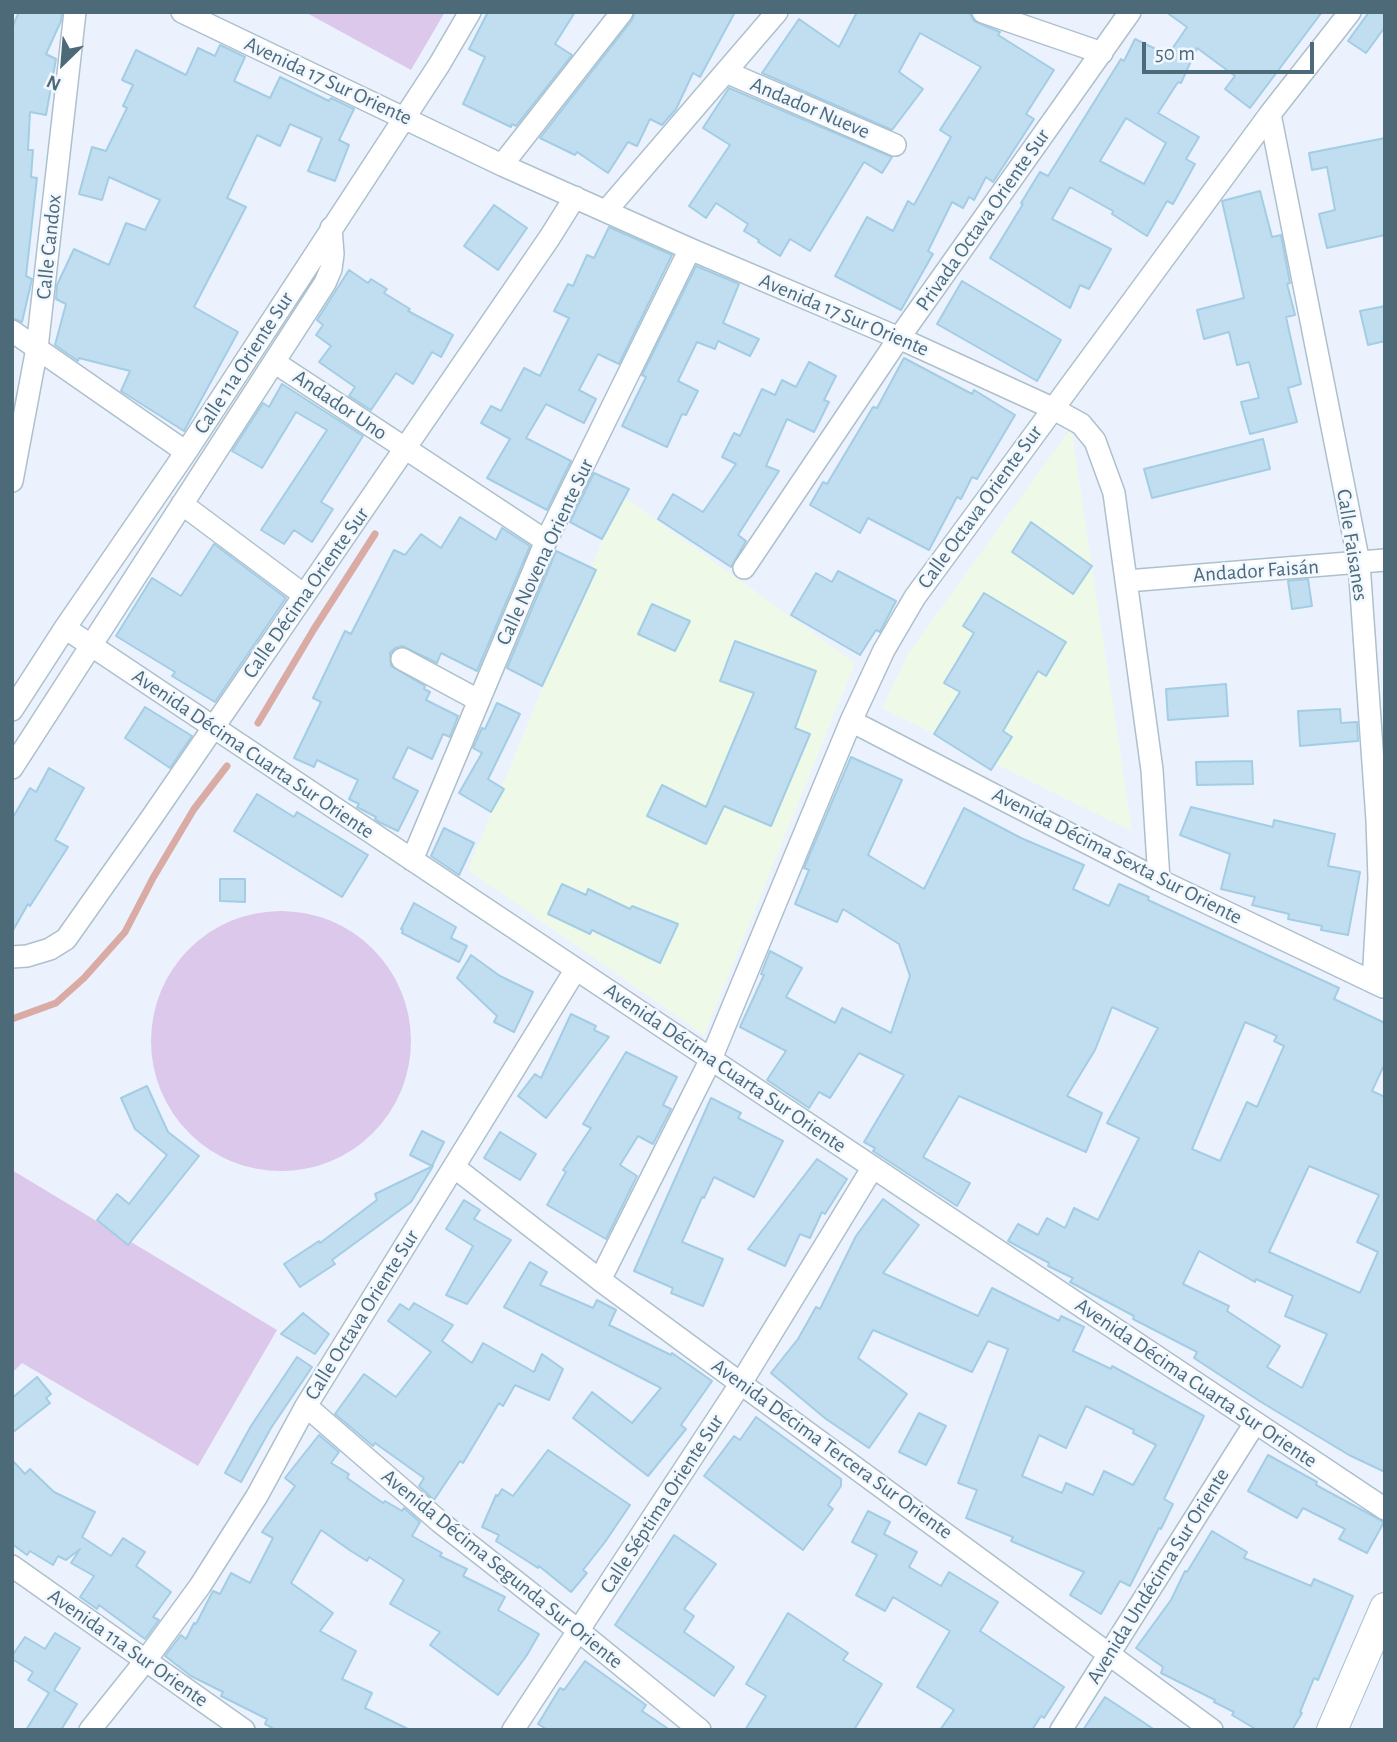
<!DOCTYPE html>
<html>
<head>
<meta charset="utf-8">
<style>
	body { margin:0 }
	#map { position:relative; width:1397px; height:1742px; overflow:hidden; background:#ebf2fd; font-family:"Alegreya Sans",sans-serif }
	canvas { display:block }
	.frame { position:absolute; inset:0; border:14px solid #4d6a79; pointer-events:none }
	.north { position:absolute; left:28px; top:28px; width:70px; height:70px; -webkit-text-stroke:5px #f1f7ff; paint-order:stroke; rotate:205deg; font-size:19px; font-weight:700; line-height:28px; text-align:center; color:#4d6a79 }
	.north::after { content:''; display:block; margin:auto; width:24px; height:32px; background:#4d6a79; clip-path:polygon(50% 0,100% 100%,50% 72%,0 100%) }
	.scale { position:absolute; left:1142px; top:42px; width:172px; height:32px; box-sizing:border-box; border:4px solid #4d6a79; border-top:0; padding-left:9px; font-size:21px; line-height:24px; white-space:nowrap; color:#4d6a79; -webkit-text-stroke:5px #f1f7ff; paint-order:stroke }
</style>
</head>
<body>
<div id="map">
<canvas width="1397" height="1742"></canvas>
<div class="frame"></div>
<div class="north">N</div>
<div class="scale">50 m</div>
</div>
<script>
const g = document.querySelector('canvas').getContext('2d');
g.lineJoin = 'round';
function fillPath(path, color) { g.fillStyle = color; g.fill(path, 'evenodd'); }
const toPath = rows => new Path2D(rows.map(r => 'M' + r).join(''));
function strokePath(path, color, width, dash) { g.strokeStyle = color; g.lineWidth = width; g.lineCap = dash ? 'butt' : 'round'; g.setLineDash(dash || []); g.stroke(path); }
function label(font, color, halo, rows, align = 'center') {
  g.font = font + ' "Alegreya Sans",sans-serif'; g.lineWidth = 5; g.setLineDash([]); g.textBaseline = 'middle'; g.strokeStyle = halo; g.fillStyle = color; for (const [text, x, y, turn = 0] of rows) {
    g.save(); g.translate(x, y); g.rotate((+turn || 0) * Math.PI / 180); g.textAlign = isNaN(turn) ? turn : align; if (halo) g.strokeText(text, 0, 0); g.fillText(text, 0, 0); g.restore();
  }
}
const education = toPath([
	[1071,428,1132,831,882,708,908,654],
	[621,495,855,663,704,1035,468,870]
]);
const green = toPath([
	[305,12,445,12,411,70],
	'151 1041a130 130 0 1 1 260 0a130 130 0 1 1-260 0Z',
	[12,1170,277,1330,198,1466,22,1363,12,1373]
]);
const stream = toPath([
	[258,723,314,629,375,534],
	[12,1019,56,1003,84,978,125,932,153,878,194,809,227,766]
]);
const building = toPath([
	[19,12,62,12,61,21,46,54,56,59,46,115,30,112,28,150,33,150,31,177,37,178,26,276,32,279,22,322,12,318,12,28,19,12],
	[488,12,575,12,555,44,572,55,516,126,512,124,511,127,463,104,485,57,469,49,488,12],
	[635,12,735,12,700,77,693,73,676,109,662,125,650,119,637,146,628,142,608,173,577,152,575,155,540,138,632,20,635,12],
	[857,12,969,12,974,21,1000,32,998,35,1054,70,1026,114,1034,119,993,182,986,177,974,200,969,197,963,208,952,202,928,251,933,254,901,310,835,276,867,217,893,231,908,201,914,205,951,137,940,130,981,67,920,33,899,72,923,89,892,130,762,73,799,19,839,47,857,12],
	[1166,12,1322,12,1250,108,1225,89,1235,76,1197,48,1181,83,1178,82,1158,113,1199,137,1186,159,1195,164,1173,204,1167,201,1147,236,1112,214,1113,211,1070,187,1052,219,1111,249,1089,289,1080,285,1070,308,990,258,1023,204,1021,203,1040,172,1048,176,1121,59,1124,61,1135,39,1168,55,1187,27,1166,12],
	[1126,118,1166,143,1144,184,1100,161,1126,118],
	[1369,12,1385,12,1385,27,1366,53,1348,41,1369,12],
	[220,45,245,57,234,81,270,98,280,77,329,101,331,98,354,109,339,140,349,145,335,181,308,171,322,138,290,124,280,146,257,135,227,198,246,207,194,307,238,332,184,431,121,391,130,371,79,358,78,361,55,345,66,304,56,299,57,285,74,249,109,265,126,223,145,230,160,200,109,177,102,200,79,194,92,147,106,151,127,108,123,106,133,85,122,80,136,50,186,75,198,48,215,56,220,45],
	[729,88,892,157,882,173,864,162,810,251,790,239,780,256,758,242,759,240,744,231,748,224,716,203,706,218,689,206,730,145,703,128,729,88],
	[1385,138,1385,235,1327,248,1319,214,1335,210,1327,167,1312,170,1309,153,1385,138],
	[1260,191,1272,237,1281,235,1290,283,1287,284,1295,315,1286,317,1301,384,1288,388,1297,422,1250,434,1241,402,1259,398,1249,362,1237,365,1229,332,1204,339,1197,310,1244,298,1222,201,1260,191],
	[494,205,527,228,498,270,464,246,494,205],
	[609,227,672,255,619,364,598,354,579,390,596,399,584,423,546,404,526,438,571,461,547,510,487,478,510,439,481,423,491,406,501,411,524,368,540,376,569,318,554,311,568,284,573,286,587,255,594,258,609,227],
	[696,266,739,284,723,323,759,339,750,356,718,341,715,349,697,342,678,381,698,391,686,415,682,414,667,447,622,426,646,377,642,375,696,266],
	[349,270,368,283,371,279,387,289,384,293,410,309,408,311,453,335,441,357,432,352,413,384,396,373,371,410,349,396,355,387,319,362,331,346,316,335,323,325,317,320,349,270],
	[962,281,1061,340,1037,381,937,324,962,281],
	[1385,306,1385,341,1368,345,1360,311,1385,306],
	[904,358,972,394,974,390,1015,415,977,479,972,477,961,499,957,497,929,550,868,518,860,533,810,505,823,482,827,484,873,407,877,408,904,358],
	[809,362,836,376,824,400,829,402,814,432,787,419,766,466,779,471,738,535,746,541,731,567,658,519,673,494,703,512,736,464,722,457,734,433,740,436,762,389,775,395,782,380,796,387,809,362],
	[282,384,363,436,321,502,333,509,312,542,294,530,284,544,261,530,327,430,296,412,262,468,232,451,263,403,269,407,282,384],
	[1263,439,1270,469,1152,498,1144,469,1263,439],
	[594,473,629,489,602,539,570,522,594,473],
	[460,517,496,540,502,528,530,546,477,671,441,653,437,663,402,646,395,648,390,653,391,666,425,686,424,689,430,692,426,700,458,716,450,737,443,734,432,759,408,747,393,778,418,791,398,831,379,822,375,819,376,817,357,807,359,804,349,799,358,780,317,760,314,767,294,758,321,702,313,698,345,631,351,634,394,550,405,555,421,534,441,548,460,517],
	[1031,522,1092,566,1073,594,1012,552,1031,522],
	[214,544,286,598,215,702,172,676,175,672,116,636,152,578,181,596,214,544],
	[556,551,596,570,542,686,507,668,556,551],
	[838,571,896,601,880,632,876,630,860,655,791,615,816,573,832,582,838,571],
	[1308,579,1312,606,1292,609,1288,581,1308,579],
	[984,593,1066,642,1046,676,1038,671,1003,731,1012,737,991,770,934,734,960,692,944,683,974,633,963,626,984,593],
	[652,604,690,621,675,651,638,634,652,604],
	[735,641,816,671,795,728,810,734,771,826,724,806,706,844,647,816,662,785,706,807,754,693,720,681,735,641],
	[1226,684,1228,716,1168,720,1166,689,1226,684],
	[497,703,520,714,488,779,504,789,491,812,459,793,482,753,473,748,482,728,485,729,497,703],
	[145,707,192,736,170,768,125,738,145,707],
	[1340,709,1341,723,1357,722,1358,741,1300,746,1298,711,1340,709],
	[851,757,902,780,868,855,924,889,964,808,1021,838,1084,865,1073,889,1109,906,1119,884,1149,897,1148,900,1339,988,1334,999,1385,1023,1385,1063,1372,1091,1385,1097,1385,1472,1349,1455,1261,1402,1194,1358,1197,1352,1133,1319,1134,1316,1070,1282,1073,1278,1048,1266,1049,1263,1008,1241,1018,1224,1038,1235,1047,1218,1065,1228,1074,1208,1098,1220,1139,1138,1107,1123,1158,1028,1112,1007,1095,1050,1067,1096,1102,1113,1086,1152,959,1096,923,1157,970,1183,957,1206,873,1151,875,1148,864,1142,904,1075,859,1053,830,1098,819,1092,809,1108,767,1080,786,1051,740,1027,764,975,761,974,770,951,802,968,786,997,835,1023,842,1008,891,1033,910,976,899,944,843,909,837,922,795,904,809,870,804,868,851,757],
	[1245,1022,1277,1036,1274,1041,1284,1046,1257,1107,1247,1102,1220,1161,1192,1149,1245,1022],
	[1309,1166,1379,1195,1357,1242,1378,1252,1360,1293,1269,1252,1309,1166],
	[1199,1251,1255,1282,1256,1279,1293,1296,1285,1316,1327,1334,1302,1388,1267,1367,1280,1346,1227,1311,1229,1306,1183,1284,1199,1251],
	[1252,761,1253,784,1197,785,1196,762,1252,761],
	[49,768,84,788,55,840,68,847,30,906,28,904,12,932,12,819,30,788,36,792,49,768],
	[257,794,294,817,297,812,368,855,342,897,234,831,257,794],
	[1191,807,1273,827,1274,820,1335,834,1328,866,1360,872,1348,935,1321,930,1322,926,1288,919,1289,914,1252,905,1255,897,1221,889,1230,854,1180,835,1191,807],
	[444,828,474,843,459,875,431,856,444,828],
	[220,879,245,879,245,902,220,901,220,879],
	[562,884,586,895,588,889,630,909,632,906,678,924,660,963,592,930,590,934,548,914,562,884],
	[414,903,456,927,451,938,467,946,459,962,402,933,403,930,401,929,414,903],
	[471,955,500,976,533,992,514,1032,494,1022,497,1016,457,978,471,955],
	[571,1014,596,1026,594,1030,609,1037,546,1118,518,1096,535,1074,541,1078,571,1014],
	[626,1052,677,1077,663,1105,671,1109,653,1144,638,1136,620,1165,637,1176,606,1239,547,1205,566,1172,563,1170,591,1128,583,1124,626,1052],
	[147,1086,168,1132,199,1156,128,1245,97,1220,117,1194,129,1204,167,1155,135,1129,121,1098,147,1086],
	[711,1098,741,1113,738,1118,783,1141,754,1197,714,1177,704,1198,702,1197,682,1242,723,1259,703,1306,671,1293,673,1288,634,1271,711,1098],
	[422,1131,444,1142,432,1166,410,1155,422,1131],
	[500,1132,536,1154,520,1180,484,1158,500,1132],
	[817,1159,847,1179,825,1214,822,1212,810,1238,800,1234,785,1266,748,1249,817,1159],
	[433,1166,411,1202,332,1260,335,1264,300,1287,284,1264,319,1241,320,1243,377,1200,375,1194,433,1166],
	[883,1199,919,1225,883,1273,978,1316,992,1288,1059,1321,1061,1316,1084,1327,1073,1351,1111,1369,1112,1366,1204,1416,1164,1499,1173,1504,1161,1529,1159,1528,1130,1586,1120,1581,1101,1614,1070,1595,1084,1572,1011,1541,1013,1537,966,1518,977,1490,958,1483,1008,1349,988,1341,972,1372,873,1330,858,1358,907,1394,869,1448,826,1419,771,1373,798,1339,816,1307,820,1309,856,1236,883,1199],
	[1086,1406,1134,1430,1133,1433,1156,1445,1133,1485,1104,1471,1093,1495,1066,1483,1062,1493,1022,1476,1039,1435,1066,1448,1086,1406],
	[464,1200,480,1210,474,1219,511,1240,467,1304,446,1295,473,1246,446,1229,464,1200],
	[530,1262,547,1272,540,1285,593,1308,597,1300,616,1310,609,1325,671,1355,672,1353,712,1381,681,1425,686,1429,648,1476,573,1418,592,1392,632,1423,661,1388,504,1307,530,1262],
	[414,1303,453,1325,442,1341,472,1363,483,1343,534,1372,542,1354,563,1369,549,1400,515,1385,503,1406,499,1403,463,1463,460,1461,434,1500,419,1486,424,1478,375,1443,373,1446,335,1414,364,1374,396,1397,431,1352,388,1321,400,1304,409,1310,414,1303],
	[303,1313,329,1334,315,1354,281,1334,303,1313],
	[297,1357,312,1367,271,1428,241,1482,225,1473,251,1426,297,1357],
	[37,1377,51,1394,46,1398,50,1403,12,1433,12,1398,37,1377],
	[919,1413,946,1426,926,1465,899,1452,919,1413],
	[756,1417,841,1479,841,1486,828,1505,833,1509,803,1550,704,1476,734,1436,740,1440,756,1417],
	[319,1435,339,1452,331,1463,349,1474,347,1478,383,1503,385,1501,402,1511,404,1508,420,1522,412,1536,442,1553,440,1556,467,1569,463,1576,505,1597,498,1610,539,1634,527,1655,498,1695,430,1645,440,1632,390,1604,404,1580,369,1557,367,1561,351,1551,321,1530,291,1583,333,1613,320,1631,356,1651,342,1679,372,1693,365,1708,410,1730,276,1730,265,1724,267,1719,221,1696,223,1692,191,1676,165,1656,181,1635,186,1639,194,1623,196,1624,213,1591,220,1594,231,1573,250,1583,273,1538,262,1532,295,1486,285,1478,319,1435],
	[548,1450,630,1505,605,1542,583,1570,587,1573,571,1592,539,1566,538,1568,496,1541,499,1535,482,1527,496,1495,498,1496,502,1489,513,1496,548,1450],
	[1268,1455,1317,1482,1316,1485,1384,1522,1367,1553,1339,1539,1345,1529,1303,1508,1297,1518,1248,1491,1268,1455],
	[12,1460,25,1474,30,1469,54,1492,95,1512,82,1537,111,1556,123,1538,145,1552,136,1566,171,1592,153,1617,159,1620,145,1639,99,1605,97,1609,80,1597,94,1576,71,1563,80,1549,66,1560,58,1556,53,1565,30,1551,27,1555,12,1544,12,1460],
	[868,1511,890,1522,884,1534,917,1552,909,1567,941,1586,949,1572,998,1602,980,1631,1064,1687,1044,1718,1041,1716,1032,1730,940,1730,954,1710,917,1687,950,1631,893,1597,885,1611,856,1595,877,1555,852,1542,868,1511],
	[1212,1531,1247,1552,1244,1558,1311,1586,1314,1579,1353,1596,1318,1680,1314,1678,1300,1712,1302,1713,1292,1730,1257,1730,1232,1715,1234,1712,1214,1702,1215,1700,1161,1673,1163,1667,1136,1648,1171,1600,1185,1571,1187,1572,1212,1531],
	[674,1535,716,1564,684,1609,694,1616,684,1632,734,1667,714,1696,615,1625,674,1535],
	[788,1613,848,1653,843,1660,882,1684,854,1730,745,1730,766,1696,746,1684,788,1613],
	[55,1633,80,1648,54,1690,77,1704,61,1730,26,1730,49,1693,28,1680,33,1672,12,1659,12,1656,25,1637,45,1649,55,1633],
	[585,1661,646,1705,642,1711,670,1730,548,1730,538,1724,560,1688,564,1690,585,1661],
	[1105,1697,1155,1730,1083,1730,1105,1697]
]);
const street = toPath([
	[182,12,502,165,690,249,899,338,1052,408,1081,424,1095,441,1114,493,1152,770,1159,880],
	[983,12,1102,53],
	[726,72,895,145],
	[1270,114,1359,563,1377,820,1379,879,1373,982],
	[502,165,622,12],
	[606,211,777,12],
	[12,331,186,452],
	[274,362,546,541],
	[12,481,37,348,75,12],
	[182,504,304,595],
	[744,568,899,338,1130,12],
	[1127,581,1385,560],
	[65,628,1385,1509],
	[402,659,478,700],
	[12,710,65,628,186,452,439,65,470,12],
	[851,721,1159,880,1383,987],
	[12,768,325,283,331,269,333,254,331,228],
	[412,860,546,541,690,249],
	[12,957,27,956,50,949,66,939,152,817,550,237,575,197],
	[454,1167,600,1280,1212,1730],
	[600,1280,711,1059,851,721,884,650,915,597,1270,114,1350,12],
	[306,1406,440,1522,579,1631,700,1730],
	[12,1566,244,1730],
	[90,1730,146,1660,200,1586,257,1496,306,1406,576,969],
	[513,1730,741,1383,873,1167],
	[1061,1730,1255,1423]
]);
const secondary = toPath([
	[1332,1730,1385,1608]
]);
const streetNames = [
	["Avenida 17 Sur Oriente",328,81,25],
	["Andador Nueve",810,108,23],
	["Privada Octava Oriente Sur",983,220,-55],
	["Calle Candox",49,247,-84],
	["Avenida 17 Sur Oriente",844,315,23],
	["Calle 11a Oriente Sur",244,363,-57],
	["Andador Uno",340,405,34],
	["Calle Octava Oriente Sur",980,507,-54],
	["Calle Faisanes",1352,545,81],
	["Calle Novena Oriente Sur",545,552,-65],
	["Andador Faisán",1256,571,-4],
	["Calle Décima Oriente Sur",306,593,-55],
	["Avenida Décima Cuarta Sur Oriente",253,754,34],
	["Avenida Décima Sexta Sur Oriente",1117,856,27],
	["Avenida Décima Cuarta Sur Oriente",725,1068,34],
	["Calle Octava Oriente Sur",362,1315,-58],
	["Avenida Décima Cuarta Sur Oriente",1196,1383,34],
	["Avenida Décima Tercera Sur Oriente",832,1449,36],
	["Calle Séptima Oriente Sur",662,1504,-57],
	["Avenida Décima Segunda Sur Oriente",502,1569,39],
	["Avenida Undécima Sur Oriente",1158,1576,-58],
	["Avenida 11a Sur Oriente",128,1648,35]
];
fillPath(education, '#eefae7');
fillPath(green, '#dcc8eb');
strokePath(stream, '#d9aba4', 7);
fillPath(building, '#c0def0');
strokePath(building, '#a2cde5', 2);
strokePath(street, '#adc0cd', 24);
strokePath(secondary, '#abc1d0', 32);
strokePath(street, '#fff', 21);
strokePath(secondary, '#fff', 30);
label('21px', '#4d6a79', '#f1f7ff', streetNames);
</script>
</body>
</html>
